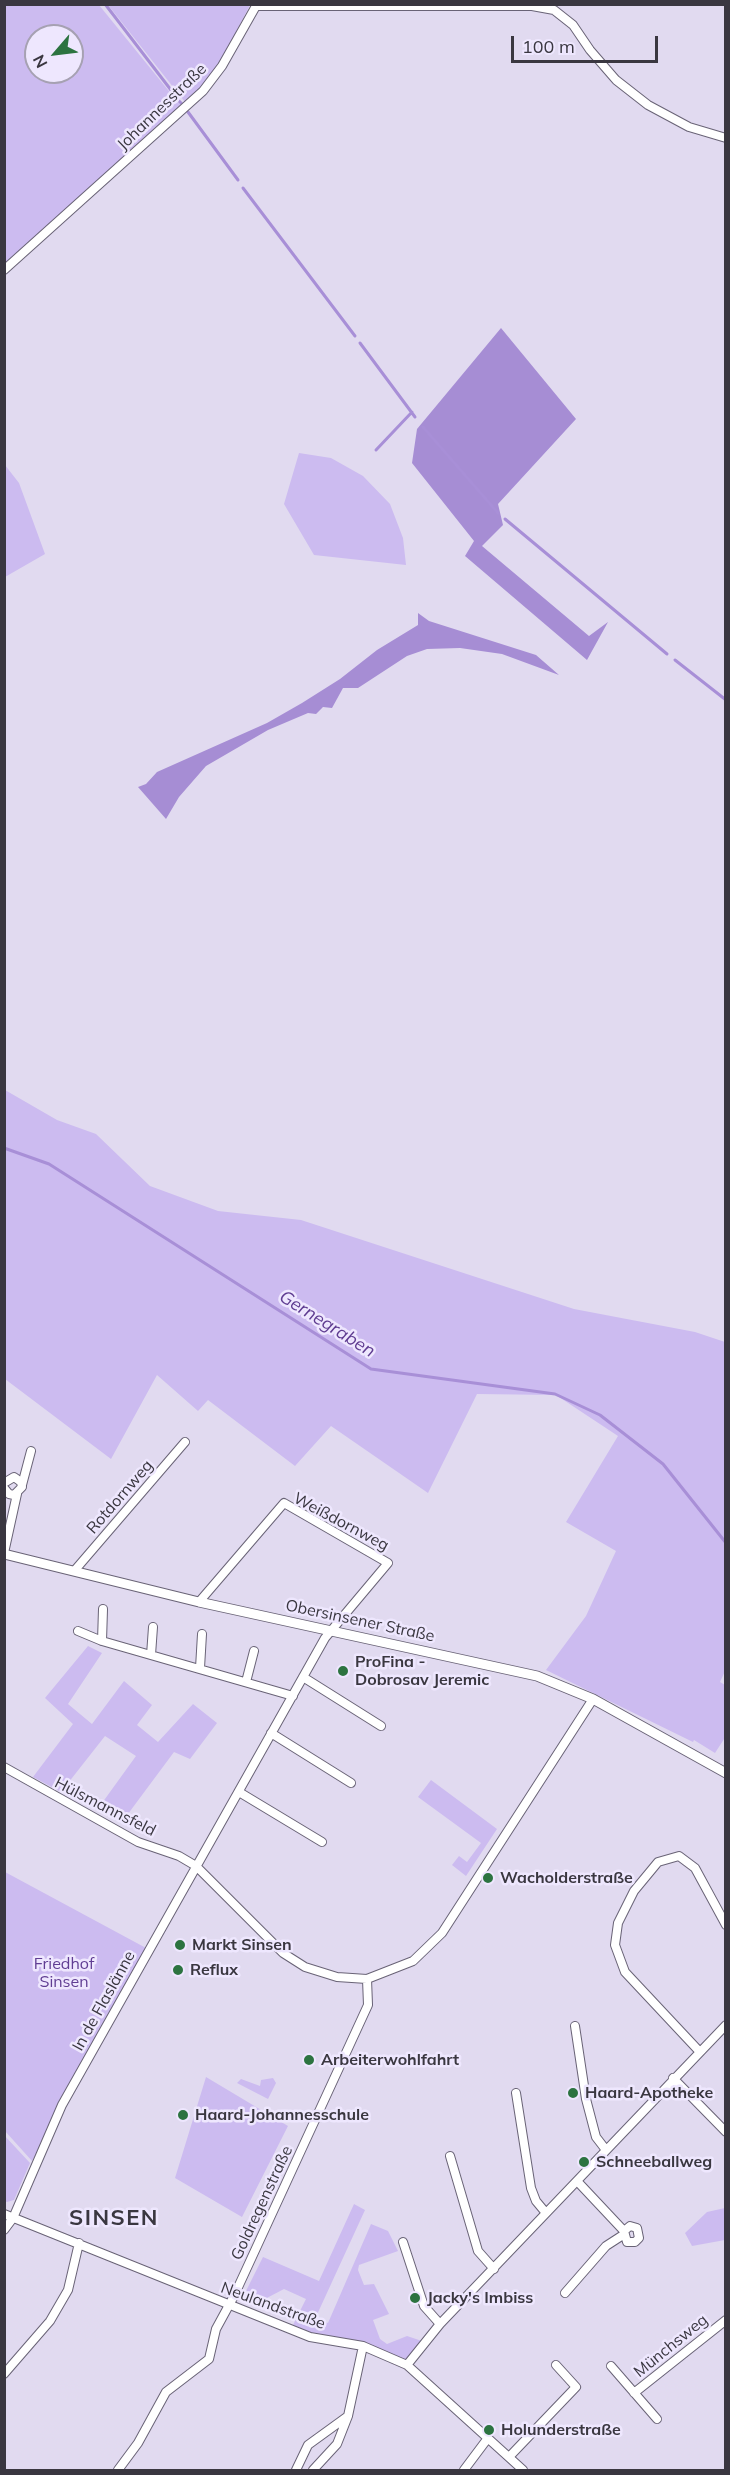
<!DOCTYPE html>
<html>
<head>
<meta charset="utf-8">
<style>
	body { margin:0 }
	#map { position:relative; width:730px; height:2475px; overflow:hidden; background:#e1daf0; font-family:Mulish,sans-serif }
	canvas { display:block }
	.frame { position:absolute; inset:0; border:6px solid #3a3740; pointer-events:none }
	.north { position:absolute; left:24px; top:24px; width:60px; height:60px; box-sizing:border-box; background:#eee7fe; border:2px solid #a6a1b2; border-radius:50%; rotate:242deg; font-size:16px; font-weight:700; line-height:24px; text-align:center; color:#3a3740 }
	.north::after { content:''; display:block; margin:auto; width:21px; height:27px; background:#2c7340; clip-path:polygon(50% 0,100% 100%,50% 72%,0 100%) }
	.scale { position:absolute; left:511px; top:36px; width:147px; height:27px; box-sizing:border-box; border:3px solid #3a3740; border-top:0; padding-left:8px; font-size:18px; line-height:21px; white-space:nowrap; color:#3a3740; -webkit-text-stroke:4px #eee7fe; paint-order:stroke }
</style>
</head>
<body>
<div id="map">
<canvas width="730" height="2475"></canvas>
<div class="frame"></div>
<div class="north">N</div>
<div class="scale">100 m</div>
</div>
<script>
const g = document.querySelector('canvas').getContext('2d');
g.lineJoin = 'round';
function fillPath(path, color) { g.fillStyle = color; g.fill(path, 'evenodd'); }
const toPath = rows => new Path2D(rows.map(r => 'M' + r).join(''));
function strokePath(path, color, width, dash) { g.strokeStyle = color; g.lineWidth = width; g.lineCap = dash ? 'butt' : 'round'; g.setLineDash(dash || []); g.stroke(path); }
function label(font, color, halo, rows, align = 'center') {
  g.font = font + ' Mulish,sans-serif'; g.lineWidth = 5; g.setLineDash([]); g.textBaseline = 'middle'; g.strokeStyle = halo; g.fillStyle = color; for (const [text, x, y, turn = 0] of rows) {
    g.save(); g.translate(x, y); g.rotate((+turn || 0) * Math.PI / 180); g.textAlign = isNaN(turn) ? turn : align; if (halo) g.strokeText(text, 0, 0); g.fillText(text, 0, 0); g.restore();
  }
}
const green = toPath([
	[5,5,99,5,181,106,5,270],
	[36,36,72,36,72,72,36,72],
	[108,5,250,5,220,63,202,86,185,102],
	[299,453,331,458,363,476,390,504,403,538,406,565,314,555,284,504],
	[5,465,19,483,45,554,5,577],
	[5,1090,57,1120,96,1134,150,1186,218,1211,301,1220,574,1309,695,1332,725,1342,726,1669,720,1682,725,1685,726,1736,715,1753,694,1740,693,1742,546,1670,586,1616,616,1551,566,1522,618,1436,556,1395,477,1394,428,1493,331,1426,295,1466,208,1400,198,1411,157,1375,111,1459,5,1379],
	[88,1646,102,1653,68,1704,92,1724,124,1681,152,1705,137,1725,158,1742,193,1704,217,1723,190,1759,174,1752,122,1822,97,1810,136,1756,105,1736,61,1792,33,1777,73,1724,45,1698],
	[431,1780,497,1829,466,1876,452,1865,459,1856,467,1862,481,1843,418,1797],
	[5,1872,146,1948,32,2161,5,2131],
	[206,2077,288,2126,242,2217,175,2178],
	[273,2078,276,2083,268,2099,237,2083,241,2079,260,2086,261,2080],
	[4,2135,30,2163,14,2200,7,2202,4,2201],
	[354,2204,365,2210,315,2319,328,2323,371,2224,388,2231,398,2251,359,2265,358,2270,364,2285,374,2284,389,2314,373,2320,380,2339,387,2344,407,2336,422,2341,406,2362,292,2327,306,2299,284,2289,261,2301,244,2295,263,2257,319,2281],
	[725,2208,725,2240,692,2246,685,2233,707,2212]
]);
const forest = toPath([
	[501,328,576,419,498,504,503,525,482,546,589,636,608,622,587,660,465,556,474,541,412,463,417,429],
	[418,613,429,621,536,655,559,675,502,654,460,648,427,649,407,656,358,688,343,688,332,708,323,707,316,714,308,713,268,730,206,766,179,797,166,819,138,787,146,784,157,772,267,723,302,703,340,679,377,650,418,625]
]);
const stream = toPath([
	[105,4,174,94],
	[179,101,182,104],
	[188,112,238,180],
	[243,188,355,336],
	[360,343,415,417],
	[423,427,498,513],
	[376,450,412,412],
	[505,519,667,654],
	[675,660,726,700],
	[4,1148,49,1164,371,1369,555,1394,600,1415,663,1464,726,1543]
]);
const minor = toPath([
	[4,270,203,91,222,66,256,6,532,6,554,10,573,25,590,50,616,80,648,105,689,127,726,138],
	[4,1483,14,1477,21,1482,22,1487,14,1495,9,1494,4,1488],
	[22,1485,31,1451],
	[4,1553,17,1494],
	[75,1570,185,1442],
	[78,1631,102,1641,293,1696],
	[102,1641,103,1609],
	[151,1655,153,1627],
	[200,1668,202,1634],
	[303,1677,381,1726],
	[246,1682,254,1651],
	[271,1733,351,1783],
	[4,1767,138,1842,179,1856,196,1866,283,1953,305,1967,337,1977,367,1979,413,1961,442,1933,593,1699],
	[239,1792,322,1842],
	[575,2026,586,2099,596,2137,606,2150],
	[699,2051,625,1972,615,1945,618,1923,634,1891,658,1862,679,1856,695,1868,726,1925],
	[673,2078,726,2132],
	[516,2093,531,2188,536,2201,546,2213],
	[450,2156,478,2251,494,2269],
	[577,2181,624,2231,627,2242,635,2242,639,2238,637,2228,630,2226,624,2231],
	[4,2214,310,2337,363,2346,407,2365,523,2470],
	[4,2230,13,2218,62,2105,325,1638,388,1563,284,1503,199,1602],
	[403,2242,424,2306,440,2324],
	[565,2293,606,2246,623,2235],
	[407,2365,440,2324,726,2025],
	[611,2366,657,2419],
	[4,2374,50,2321,68,2290,79,2243],
	[634,2393,726,2320],
	[509,2457,576,2387,556,2365],
	[118,2470,138,2443,166,2392,209,2359,216,2329,234,2296,368,2005,367,1979],
	[296,2470,308,2445,348,2416,363,2346],
	[313,2470,337,2444,348,2416],
	[464,2470,488,2438]
]);
const tertiary = toPath([
	[4,1554,199,1602,537,1676,593,1699,726,1773]
]);
const markers = [
	[343,1671,6,"#2c7340"],
	[488,1878,6,"#2c7340"],
	[180,1945,6,"#2c7340"],
	[178,1970,6,"#2c7340"],
	[309,2060,6,"#2c7340"],
	[573,2093,6,"#2c7340"],
	[183,2115,6,"#2c7340"],
	[584,2162,6,"#2c7340"],
	[415,2298,6,"#2c7340"],
	[489,2430,6,"#2c7340"]
];
const streetNames = [
	["Johannesstraße",162,107,-44],
	["Rotdornweg",120,1497,-49],
	["Weißdornweg",341,1522,28],
	["Obersinsener Straße",360,1621,12],
	["Hülsmannsfeld",105,1807,27],
	["In de Flaslänne",104,2001,-61],
	["Goldregenstraße",262,2203,-65],
	["Neulandstraße",273,2306,20],
	["Münchsweg",671,2346,-39]
];
const poiNames = [
	["ProFina -",355,1662],
	["Dobrosav Jeremic",355,1680],
	["Wacholderstraße",500,1878],
	["Markt Sinsen",192,1945],
	["Reflux",190,1970],
	["Arbeiterwohlfahrt",321,2060],
	["Haard-Apotheke",585,2093],
	["Haard-Johannesschule",195,2115],
	["Schneeballweg",596,2162],
	["Jacky's Imbiss",427,2298],
	["Holunderstraße",501,2430]
];
const parkNames = [
	["Friedhof",64,1964],
	["Sinsen",64,1982]
];
const waterNames = [
	["Gernegraben",327,1324,32]
];
const districtNames = [
	["SINSEN",114,2218]
];
fillPath(green, '#ccbbf0');
fillPath(forest, '#a68dd4');
strokePath(stream, '#a88fd7', 3);
strokePath(minor, '#696376', 10);
strokePath(tertiary, '#696376', 11);
strokePath(minor, '#fff', 8);
strokePath(tertiary, '#fff', 9);
for (const [x, y, r, color] of markers) { const dot = new Path2D(); dot.arc(x, y, r, 0, 2 * Math.PI); g.fillStyle = color; g.fill(dot); strokePath(dot, '#eee7fe', 2); }
label('16px', '#3a3740', '#eee7fe', streetNames);
label('bold 16px', '#3a3740', '#eee7fe', poiNames, 'left');
label('16px', '#603d93', '#eee7fe', parkNames);
label('italic 18px', '#5f3c91', '#eee7fe', waterNames);
g.letterSpacing = '1.5px';
label('bold 22px', '#3a3740', '#eee7fe', districtNames);
g.letterSpacing = '0px';
</script>
</body>
</html>
